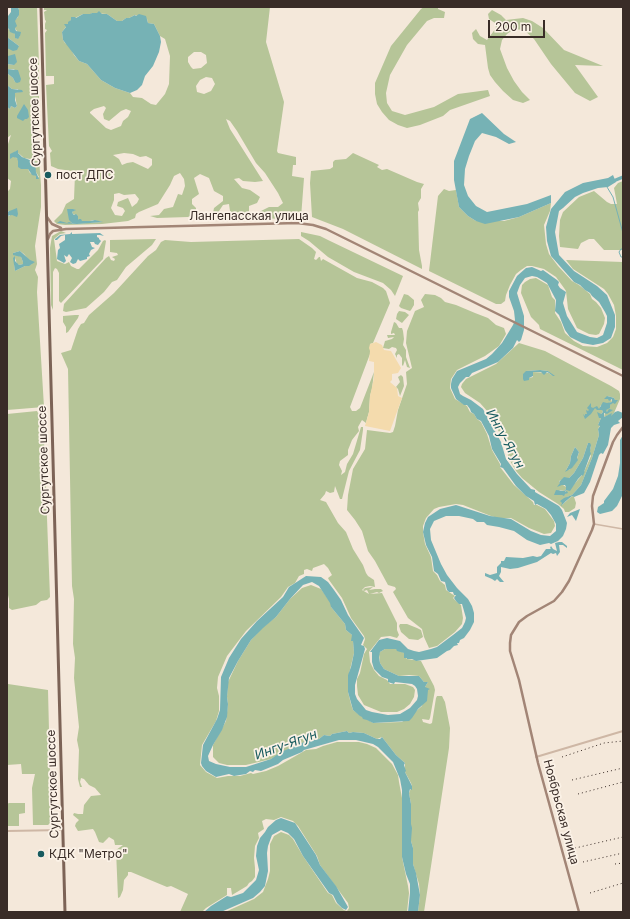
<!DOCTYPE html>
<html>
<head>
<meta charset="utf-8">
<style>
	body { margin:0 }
	#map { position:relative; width:630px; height:919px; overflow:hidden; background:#f4e8da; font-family:Inter,sans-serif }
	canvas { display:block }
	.frame { position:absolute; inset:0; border:8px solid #392c27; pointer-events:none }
	.scale { position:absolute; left:488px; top:20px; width:57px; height:18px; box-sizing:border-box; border:2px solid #392c27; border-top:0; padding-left:5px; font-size:12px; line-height:14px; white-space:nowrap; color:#392c27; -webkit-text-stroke:3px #fbf2e7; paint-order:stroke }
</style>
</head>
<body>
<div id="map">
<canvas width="630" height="919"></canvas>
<div class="frame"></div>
<div class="scale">200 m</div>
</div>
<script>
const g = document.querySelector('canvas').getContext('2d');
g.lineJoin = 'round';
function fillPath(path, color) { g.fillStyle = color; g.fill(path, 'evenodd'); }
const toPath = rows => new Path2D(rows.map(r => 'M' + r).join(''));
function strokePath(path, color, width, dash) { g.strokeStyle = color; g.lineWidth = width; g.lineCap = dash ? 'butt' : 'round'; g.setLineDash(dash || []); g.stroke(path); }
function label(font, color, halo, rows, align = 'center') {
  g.font = font + ' Inter,sans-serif'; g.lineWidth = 3.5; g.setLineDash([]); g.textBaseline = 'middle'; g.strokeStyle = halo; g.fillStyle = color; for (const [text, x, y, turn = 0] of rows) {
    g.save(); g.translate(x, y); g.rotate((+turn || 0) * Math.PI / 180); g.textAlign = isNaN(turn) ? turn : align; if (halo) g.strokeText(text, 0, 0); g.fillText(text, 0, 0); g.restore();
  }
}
const green = toPath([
	[18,7,37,7,39,65,35,65,35,67,39,67,39,114,37,130,32,139,38,146,41,185,41,207,35,246,37,264,35,270,38,277,37,292,44,407,7,410,7,216,10,216,9,211,7,212,7,192,10,189,11,181,7,178,7,143,8,144,11,135,7,138,7,107,10,109,11,106,15,108,17,106,15,96,15,93,19,92,18,89,12,89,7,85,7,73,13,78,15,82,20,77,14,69,7,69,7,64,14,65,8,56,7,57,7,48,19,46,7,37,7,28,15,34,17,39,20,36,15,28,15,20,18,17,19,10],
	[16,151,24,158,30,159,36,172,39,177,36,179,36,176,30,173,28,169,23,169,18,166,18,159,15,157,12,157],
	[20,251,24,254,32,264,25,266,15,271,14,264,15,258,17,264,19,265,23,264,23,262,21,257,13,253],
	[44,7,270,7,266,42,284,102,277,151,278,153,296,157,296,165,293,165,292,176,304,178,301,218,299,219,238,218,230,211,229,204,223,205,217,214,213,213,214,208,223,201,223,196,214,191,209,178,200,174,194,178,199,194,192,199,192,204,196,208,196,213,188,217,157,218,150,216,159,215,164,209,173,207,178,194,182,195,185,186,184,179,180,173,174,176,170,185,158,204,139,212,136,214,135,218,128,221,102,224,65,225,57,224,54,221,62,213,66,204,74,199,75,174,72,171,58,169,51,166,50,153,52,151,49,146,46,85,54,84,54,76,46,76,45,33,47,30,45,29,45,24,46,21,45,20,44,12,47,10,44,10],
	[92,13,107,14,117,21,122,21,126,18,129,18,135,15,147,19,148,23,154,24,160,36,165,39,170,56,169,84,165,94,156,105,151,104,142,98,133,97,130,93,115,88,101,80,87,64,79,61,74,55,69,45,65,43,63,40,62,32,71,20,83,14,91,14],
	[194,52,201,52,206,55,207,63,201,68,193,69,191,67,188,62,188,57],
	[206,77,212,78,215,84,211,91,204,94,197,92,196,86,200,80],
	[104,106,106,108,103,114,104,119,109,121,121,111,126,109,131,111,128,117,123,121,121,126,111,130,106,128,90,113,90,112,94,109],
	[226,119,230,121,237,131,256,163,265,173,278,193,283,203,278,207,269,207,261,211,257,215,249,212,249,206,257,203,260,197,250,190,242,188,234,179,239,178,243,181,255,182,263,181,230,129],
	[124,153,133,154,140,157,146,156,152,159,152,165,148,169,133,162,127,163,122,165,119,159,113,155],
	[119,193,124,195,135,194,139,199,137,203,132,207,128,198,118,202,117,206,123,208,125,211,122,216,115,215,111,208,114,200,114,194],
	[68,209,75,210,72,212,73,214,78,216,77,220,78,221,90,221,93,220,102,222,72,224],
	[424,7,438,7,438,9,445,12,444,18,434,18,427,21,407,45,390,75,386,93,387,103,392,111,405,115,434,107,458,94,488,90,490,96,450,110,443,116,420,125,407,128,398,125,389,120,382,112,377,104,375,94,375,83,391,46,421,9],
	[492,10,501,15,506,20,523,18,532,21,543,28,564,50,603,66,575,65,598,97,590,101,575,93,551,64,534,39,524,30,514,29,507,34,502,40,500,49,507,68,514,81,522,92,530,100,523,103,513,100,503,91,495,82,490,75,488,68,485,45,478,44,473,39,472,33,476,29,480,36,487,40,496,28,495,23,489,19,488,14],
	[353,153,379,165,377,167,382,170,387,169,417,182,424,184,421,189,421,198,418,203,419,210,418,212,419,250,422,266,422,269,343,229,312,217,310,183,311,171,330,169,333,167,333,162,335,160,346,159],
	[623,181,623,250,604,250,594,239,589,239,581,243,578,249,560,247,559,236,560,220,563,212,579,197,594,191,607,202,611,204,617,204,614,188,618,183],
	[444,189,449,191,456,190,459,207,468,216,476,221,504,221,519,217,551,203,550,211,544,225,546,244,549,254,558,266,572,281,579,285,590,294,592,299,596,302,601,308,605,318,604,324,599,334,596,335,589,334,577,328,568,309,566,291,564,288,556,277,544,269,532,266,527,266,521,270,516,274,510,285,506,295,505,301,501,304,496,304,429,271,438,196],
	[61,231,66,233,60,234,54,239,57,261,65,264,69,262,71,266,77,269,79,269,98,250,103,241,105,240,106,241,103,259,61,303,59,301,59,273,57,269,55,268,53,272,53,310,51,305,50,248,52,236],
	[301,232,320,236,328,240,403,276,395,296,391,290,383,283,354,272,328,257,309,241,301,236],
	[156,239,152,245,126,267,117,280,112,282,104,292,86,308,66,312,63,311,64,304,106,258,109,256,111,260,114,261,115,259,112,257,118,255,117,253,110,252,110,240],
	[299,239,312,248,316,252,314,259,316,260,319,257,320,257,321,261,323,259,357,278,372,282,383,288,386,291,390,303,373,343,370,344,370,354,350,407,352,411,356,411,360,408,374,372,372,389,370,396,369,412,367,419,366,423,362,420,358,427,359,431,352,440,348,450,348,455,340,461,339,465,342,471,341,475,345,472,347,464,353,454,361,427,363,427,363,430,360,450,349,471,342,499,340,499,335,486,334,492,330,493,326,491,325,494,320,500,326,502,338,523,346,532,353,549,363,565,366,573,368,576,374,580,375,587,370,586,365,587,362,590,369,594,367,590,364,591,363,590,365,588,373,587,369,590,375,589,381,589,383,591,379,593,377,592,370,594,382,593,397,623,397,630,399,635,397,638,390,636,381,637,369,652,370,662,374,670,379,676,387,680,390,684,405,684,413,687,415,690,414,697,410,704,404,709,397,712,381,712,364,705,358,695,357,686,357,679,360,673,364,654,367,649,363,645,365,639,364,636,351,618,342,598,329,580,328,578,332,575,328,568,324,564,313,568,312,571,307,569,304,570,304,574,299,576,295,583,288,587,281,597,246,631,227,656,218,677,217,688,219,696,219,711,216,721,202,745,200,765,206,772,217,778,228,776,240,776,251,773,253,774,266,771,278,766,306,750,316,749,323,746,337,742,359,742,367,744,376,748,392,764,398,775,399,782,402,798,402,857,408,886,409,893,407,912,225,912,254,899,263,892,268,879,270,871,270,844,274,836,281,832,289,835,293,839,303,856,328,893,332,895,336,903,344,910,347,911,349,908,348,903,320,865,317,856,298,826,293,821,281,817,274,820,266,819,262,821,264,829,258,833,259,838,255,846,254,858,255,868,255,877,252,881,249,883,247,886,232,895,231,888,227,888,227,895,206,908,202,912,180,912,188,894,171,886,167,887,131,872,128,872,128,875,124,880,123,890,120,897,118,898,116,850,123,845,115,845,114,840,109,837,103,843,99,842,95,832,93,829,78,831,75,826,76,823,79,820,73,815,74,813,78,814,83,814,84,805,91,796,101,795,95,788,89,785,84,779,81,778,80,782,82,787,80,787,78,779,79,750,77,740,79,727,74,678,75,658,73,644,74,599,72,586,68,369,61,353,71,350,78,329,81,324,84,323,89,315,114,293,148,256,156,250,161,242,165,240,191,242],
	[566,260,623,262,623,370,540,329,539,325,531,317,521,293,522,285,525,282,530,279,536,278,548,285,552,297,555,300,555,313,561,322,565,333,574,341,583,346,597,347,607,343,613,337,616,329,616,316,614,305,608,294,604,289,573,269],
	[404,294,408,295,414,300,414,305,411,310,410,311,401,308,399,306],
	[425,294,435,295,441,298,445,302,456,305,475,313,488,318,496,325,504,328,506,334,499,346,485,356,457,370,451,379,450,388,455,399,467,406,470,412,474,414,477,419,481,422,487,434,492,450,500,464,500,467,514,485,533,502,534,505,537,505,545,509,554,521,555,526,551,533,544,534,529,528,511,518,498,518,491,516,463,505,456,504,439,507,434,509,426,518,423,526,423,532,425,544,431,557,433,571,437,575,440,581,445,585,446,590,455,596,453,598,456,601,461,605,463,618,462,624,455,632,437,646,429,648,424,637,422,629,408,618,393,592,396,589,395,587,388,585,375,561,368,551,362,531,355,520,347,510,348,495,353,469,365,449,367,430,390,433,393,432,395,426,398,410,407,384,406,372,412,368,406,343,407,331,415,311,424,307,421,300],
	[399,311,405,312,409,315,402,323,396,319,397,314],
	[75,315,79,315,78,318,68,332,66,333,66,327,63,322,63,316],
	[394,322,396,323,399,328,402,328,403,331,404,339,403,345,406,350,406,357,410,368,407,367,405,360,403,366,402,365,402,358,399,354,397,355,397,358,395,354,397,350,396,348,392,347,389,349,383,348,385,341,392,339,394,337,388,338,387,335,395,335,394,333,391,334,391,332],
	[519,343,545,351,611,386,619,391,620,394,620,399,614,413,611,417,609,415,604,417,605,413,610,411,612,410,607,412,605,410,613,402,617,400,615,401,614,398,611,397,607,396,608,399,611,399,612,402,600,406,600,409,602,410,603,412,599,416,601,418,598,425,600,425,598,429,599,435,592,458,581,485,572,495,567,497,562,503,562,505,572,496,574,497,576,503,575,508,569,512,565,512,564,509,558,504,539,492,522,478,516,471,509,459,504,441,488,412,480,403,465,393,461,387,462,384,466,379,496,364],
	[540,370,548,371,553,376,549,373,533,372,533,377,529,378,526,371],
	[588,443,591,447,589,453,591,456,583,474,570,489,566,490,565,493,567,492,565,494,555,495,560,490,564,491,566,489,566,487,560,483,559,481,569,478,574,473,583,458],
	[575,447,579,452,576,462,569,470,566,470,570,463,571,456],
	[401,375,403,377,404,386,400,396,398,389,396,387,400,382,398,377],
	[37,411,38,413,43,413,50,597,47,600,41,601,36,605,12,610,9,608,9,599,7,591,7,414],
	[311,585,321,589,331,603,331,607,345,624,346,630,352,635,352,641,353,640,354,653,348,678,348,692,351,704,353,710,357,713,373,723,402,722,415,712,422,706,425,687,428,682,424,682,419,676,409,675,399,676,384,669,380,663,379,654,380,652,385,649,396,649,404,653,404,655,407,659,421,661,434,686,435,690,430,718,429,720,422,719,423,722,430,724,432,723,436,698,437,696,442,696,445,702,450,728,449,748,424,912,418,912,420,895,419,884,413,864,413,848,411,841,410,824,411,804,409,793,412,786,411,783,405,772,405,763,396,755,382,737,377,739,364,733,353,732,349,733,347,731,332,734,330,736,324,735,319,739,308,741,290,748,271,759,246,765,227,765,219,763,213,757,213,745,226,721,228,704,227,697,228,682,238,661,251,640,263,627,276,617,290,599,302,588],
	[400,624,407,624,417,628,421,630,423,637,418,640,409,639,401,632,399,626],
	[8,684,48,690,51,812,51,822,48,825,33,825,32,788,35,774,22,774,21,764,7,765,7,685],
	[9,803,25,803,25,813,19,814,19,826,7,826,7,804]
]);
const sand = toPath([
	[376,342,382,345,384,350,391,351,401,368,398,373,392,374,392,380,390,382,397,388,398,396,402,398,390,431,365,426,369,412,370,396,374,378,374,362,369,361,370,351,369,348,370,344]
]);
const water = toPath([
	[11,7,18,7,19,10,19,15,15,21,17,26,15,28,16,31,21,32,20,36,18,39,15,38,15,34,10,32,9,29,7,28,7,21,8,20,8,16,11,12],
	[99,11,102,14,107,14,117,21,122,21,126,18,129,18,135,15,136,16,139,14,146,16,148,23,154,24,160,36,161,42,159,52,153,66,145,76,142,85,137,90,130,93,115,88,101,80,87,64,79,61,63,40,62,32,66,27,64,24,68,24,68,22,71,20,71,17,75,17,76,18,83,14,90,14,92,13,97,13],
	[7,37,19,46,17,50,13,51,7,48],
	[15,54,17,62,14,65,7,64,8,56],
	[7,69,18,70,21,79,20,82,17,83,15,82,13,78,7,73],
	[7,85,12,89,22,90,23,92,15,93,15,100,17,106,15,108,11,106,10,109,7,107],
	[24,104,28,110,29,117,27,119,25,119,23,121,17,118,17,116],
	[482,113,504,134,516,142,509,144,496,137,482,133,475,141,469,156,465,169,464,185,468,196,476,206,487,212,527,204,551,195,551,203,519,217,485,224,476,221,468,216,459,207,454,180,454,161,470,119],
	[18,150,18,153,22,157,35,162,36,172,39,179,36,179,36,176,32,175,28,169,21,169,18,167,18,161,17,158,13,157,10,159,10,154],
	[613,175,616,182,608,187,598,188,583,193,575,197,563,208,559,211,555,232,559,255,574,271,597,286,607,295,615,315,615,327,611,338,603,343,593,345,582,343,570,337,565,330,559,315,555,311,556,300,547,283,537,277,532,276,525,278,520,285,517,293,524,316,524,330,521,340,519,342,517,340,513,348,498,362,472,373,469,377,466,377,460,383,458,387,460,394,463,396,471,400,483,409,501,442,506,459,517,474,531,489,535,490,535,492,559,506,562,510,567,523,566,529,563,536,558,541,551,544,549,543,540,545,527,540,514,531,499,527,487,525,484,522,477,522,473,519,459,516,446,516,434,521,430,529,431,540,441,564,447,575,457,588,468,599,472,606,474,613,474,622,470,630,464,638,460,640,459,643,457,643,458,645,454,646,450,650,447,651,437,658,416,661,412,659,407,659,407,658,404,658,404,653,397,651,396,649,385,649,380,652,379,657,380,663,384,669,399,676,419,676,424,682,428,682,425,687,430,689,428,690,427,701,418,709,412,718,409,721,373,723,367,720,363,719,362,717,360,716,353,710,348,692,348,675,351,667,354,653,353,641,351,641,352,635,346,630,345,624,331,607,330,603,319,586,312,582,303,585,290,599,276,617,263,628,251,640,238,661,229,678,227,697,228,704,227,717,222,730,213,745,208,756,209,761,216,764,230,767,246,767,271,759,281,752,304,742,319,739,324,735,330,736,332,734,347,731,349,733,353,732,364,733,377,739,380,739,382,737,396,755,405,763,404,765,406,771,405,772,412,786,412,790,410,789,409,793,411,804,411,824,412,828,411,841,413,848,413,864,416,873,420,895,418,912,408,912,410,893,410,884,406,874,402,857,402,790,400,779,393,762,378,747,373,744,356,740,339,740,304,750,302,752,283,760,278,764,261,771,255,770,253,772,250,771,246,774,234,776,229,774,216,777,206,771,202,766,201,763,203,745,217,719,220,710,221,677,229,658,241,639,257,621,283,597,289,587,306,576,321,577,328,582,334,590,341,600,348,615,364,638,361,645,364,646,365,649,355,685,355,694,357,699,366,710,372,712,388,715,400,714,410,708,417,700,418,696,417,689,415,686,412,684,395,682,394,684,388,682,388,679,382,677,374,669,372,662,372,652,370,652,379,640,387,638,400,641,408,649,414,651,419,652,431,649,437,647,453,635,462,628,465,622,466,618,462,604,459,604,456,601,454,598,456,595,454,595,453,592,449,592,447,590,445,582,441,581,438,574,434,571,432,557,426,545,423,532,425,523,428,517,440,509,456,505,490,516,511,519,531,531,541,535,550,536,556,531,556,524,551,515,546,509,537,504,535,505,534,501,526,496,516,486,503,468,500,467,501,464,492,449,489,436,481,421,477,419,474,414,471,412,470,409,467,405,464,405,456,399,451,388,451,384,452,379,457,371,486,359,492,354,502,343,513,325,515,320,514,311,509,297,509,291,517,276,526,268,532,267,541,271,543,270,557,280,559,282,558,285,560,288,566,292,563,303,567,316,577,332,590,337,597,338,603,335,607,323,607,316,605,312,599,302,592,296,590,293,585,290,580,285,574,282,551,256,547,241,546,227,551,209,565,192,583,183,608,178],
	[17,208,18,214,17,217,12,215,7,216,7,212],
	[67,209,73,209,76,210,72,212,73,214,74,215,76,214,78,216,78,220,79,219,81,219,82,221,90,221,95,220,103,222,77,224,57,223,60,221,67,223,69,222,72,223,69,220],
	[72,232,72,234,100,233,104,236,100,235,97,235,97,237,99,238,99,239,101,241,98,245,95,244,94,242,90,242,92,247,95,248,91,250,89,254,90,256,87,257,87,259,80,261,78,259,76,263,73,264,70,262,72,258,69,254,67,257,64,255,66,261,64,263,57,259,58,250,60,248,59,244,65,240,65,235,61,236,57,240,55,240,55,239,60,235,70,234],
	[20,251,30,260,35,262,29,266,25,266,15,271,13,258,15,256,15,261,19,265,23,264,23,262,21,257,13,255,13,253],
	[540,370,548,371,555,376,553,376,549,373,547,372,544,375,541,372,533,372,533,376,529,378,529,380,524,381,523,379,523,374,526,371],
	[607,396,611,397,614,398,615,400,618,400,615,404,613,403,610,405,610,408,606,410,607,412,609,409,613,410,607,414,604,413,604,417,612,413,611,416,615,412,618,411,623,413,623,417,618,421,620,423,614,425,611,428,608,445,603,454,601,453,599,455,590,482,584,493,574,497,572,496,566,501,561,506,562,503,560,501,564,498,572,495,581,485,583,480,592,458,599,435,598,429,600,426,598,425,601,418,599,418,597,412,601,414,603,412,602,410,597,410,595,408,591,414,585,419,583,414,585,416,585,414,587,414,586,410,588,411,589,410,587,408,591,403,591,407,593,408,597,406,599,409,603,402,607,403,612,402,612,399,609,401,608,399,604,399],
	[623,435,622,496,617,506,612,511,600,514,597,512,598,507,604,503,604,501,613,489,618,476,620,463,620,440],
	[588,443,590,443,591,445,590,452,591,453,584,472,585,471,583,476,582,475,578,479,570,491,566,490,565,492,567,491,568,493,565,494,564,496,562,495,554,495,556,490,564,491,566,489,566,487,565,485,562,485,557,487,560,483,559,482,564,477,569,478,574,473,583,458],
	[575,447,579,452,577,458,578,460,572,468,565,472,570,463,571,456],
	[580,509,576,521,572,515,567,517,570,513],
	[559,542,562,542,567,546,567,548,563,545,559,545,560,552,557,556,556,553,553,554,551,553,537,562,518,568,510,569,501,567,501,572,499,576,504,582,500,582,497,579,495,581,492,579,485,576,485,573,490,575,497,573,497,567,501,563,501,561,504,561,506,557,523,558,533,556,537,557,541,556,546,549,551,549,550,548,551,546,553,549,557,551,555,543],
	[281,818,295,823,301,832,316,855,320,865,336,886,348,907,346,910,342,908,337,903,333,895,329,893,303,856,294,839,288,833,281,830,272,835,268,846,267,853,268,871,265,886,260,892,253,898,221,912,204,912,211,906,227,896,231,897,243,893,256,880,259,870,256,856,257,846,260,838,265,832,268,827,276,820]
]);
const stream = toPath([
	[607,187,613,197,623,233],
	[623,249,621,249,619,252,621,257,623,257,623,254]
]);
const river = toPath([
	[611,182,623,177]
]);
const minor = toPath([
	[594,524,623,529]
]);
const tertiary = toPath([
	[536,757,623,731],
	[7,831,63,830]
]);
const secondary = toPath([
	[47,217,52,224,61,228],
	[48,239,50,234,53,231,66,229,297,223,313,225,326,229,623,376],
	[579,912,538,763,519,680,510,651,510,643,511,635,519,622,527,616,554,601,562,592,569,581,592,530,594,524,592,506,593,496,613,442,617,435,623,427]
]);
const primary = toPath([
	[41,7,65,912]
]);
const rail = toPath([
	[562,757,604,743,623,741],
	[572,780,623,768],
	[578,794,623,782],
	[571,849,623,837],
	[583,862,623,853],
	[615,864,623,863],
	[590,893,623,883],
	[621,912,623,911]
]);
const markers = [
	[48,175,4,"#185b5f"],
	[41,854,4,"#185b5f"]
];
const streetNames = [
	["Сургутское шоссе",35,112,-92],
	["Лангепасская улица",249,216],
	["Сургутское шоссе",44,460,-92],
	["Сургутское шоссе",53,784,-92],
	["Ноябрьская улица",561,812,75]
];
const poiNames = [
	["пост ДПС",56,175],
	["КДК \"Метро\"",49,854]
];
const waterNames = [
	["Ингу-Ягун",505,439,61],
	["Ингу-Ягун",286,745,-20]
];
fillPath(green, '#b6c598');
fillPath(sand, '#f4dbad');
fillPath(water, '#76b2b5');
strokePath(stream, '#76b2b5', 1);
strokePath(river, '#76b2b5', 3.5);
strokePath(minor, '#ceb7a5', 1.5);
strokePath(tertiary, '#ceb7a5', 2);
strokePath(secondary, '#a28576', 2.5);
strokePath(primary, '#7c6356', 3);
strokePath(rail, '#392c27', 1, [1, 3]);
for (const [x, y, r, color] of markers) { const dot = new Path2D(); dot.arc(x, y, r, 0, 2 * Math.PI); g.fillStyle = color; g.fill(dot); strokePath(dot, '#fbf2e7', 1.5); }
label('12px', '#392c27', '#fbf2e7', streetNames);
label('12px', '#392c27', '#fbf2e7', poiNames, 'left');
label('italic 13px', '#185b5f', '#fbf2e7', waterNames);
</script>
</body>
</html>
